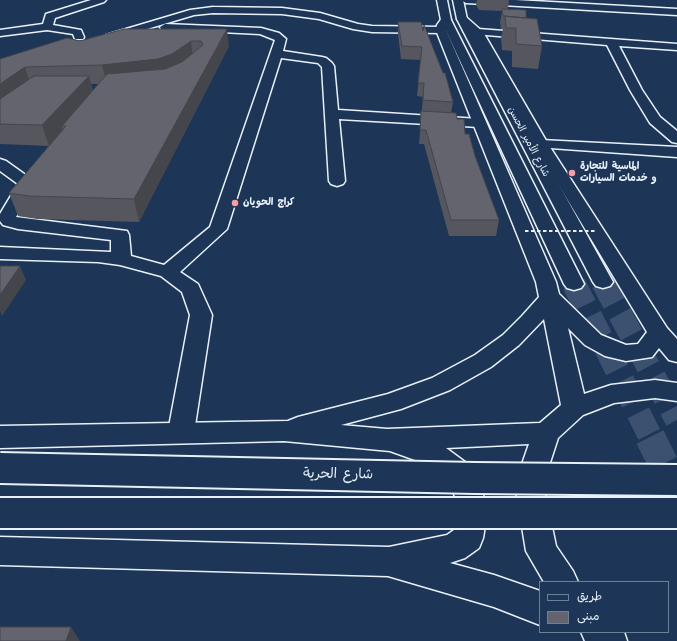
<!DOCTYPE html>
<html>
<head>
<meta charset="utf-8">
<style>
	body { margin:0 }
	#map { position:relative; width:677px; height:641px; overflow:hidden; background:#1d3557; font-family:"Architects Daughter","Playpen Sans Arabic",sans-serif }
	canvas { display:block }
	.legend { position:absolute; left:539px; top:581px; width:130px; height:52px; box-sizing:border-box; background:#1d3557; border:1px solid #6e8097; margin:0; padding:5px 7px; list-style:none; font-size:12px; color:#e8f1f8 }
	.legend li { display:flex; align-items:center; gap:8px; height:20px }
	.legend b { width:20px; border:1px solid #6e8097 }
</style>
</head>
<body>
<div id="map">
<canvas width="677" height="641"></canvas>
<ul class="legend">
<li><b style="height:5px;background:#1d3557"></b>طريق</li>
<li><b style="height:11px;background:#63646d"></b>مبنى</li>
</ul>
</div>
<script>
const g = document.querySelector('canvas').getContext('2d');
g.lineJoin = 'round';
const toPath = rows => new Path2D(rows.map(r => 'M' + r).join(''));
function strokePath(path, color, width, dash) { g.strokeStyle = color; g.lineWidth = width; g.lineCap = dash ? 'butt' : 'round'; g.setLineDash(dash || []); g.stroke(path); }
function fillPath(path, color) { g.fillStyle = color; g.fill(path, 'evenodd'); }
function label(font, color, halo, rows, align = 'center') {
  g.font = font + ' "Architects Daughter","Playpen Sans Arabic",sans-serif'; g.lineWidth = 3; g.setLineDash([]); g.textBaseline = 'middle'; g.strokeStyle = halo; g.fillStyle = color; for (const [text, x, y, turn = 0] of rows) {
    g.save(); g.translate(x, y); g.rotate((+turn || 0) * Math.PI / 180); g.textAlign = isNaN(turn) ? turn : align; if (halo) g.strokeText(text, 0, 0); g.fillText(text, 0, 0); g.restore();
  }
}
const highwayTunnelFar1 = toPath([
	[603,282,677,420],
	[574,284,651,438]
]);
const highwayTunnel = toPath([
	[650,437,677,491]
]);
const minor = toPath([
	[91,0,106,0,104,2,55,18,53,25,81,30,84,37,83,39,75,39,73,34,47,30,0,36,0,30,43,24,46,14,91,0],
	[461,0,515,0,677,9,677,15,466,3,461,0],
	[213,7,282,8,320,13,358,24,372,26,441,27,446,30,441,33,372,32,353,29,319,19,282,14,213,13,194,15,110,40,105,37,106,35,190,10,213,7],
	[165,24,261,28,279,33,286,39,283,51,322,57,326,58,332,63,334,66,338,110,479,119,484,120,486,123,484,126,479,127,339,119,345,181,343,184,337,186,331,184,329,181,322,67,318,63,281,58,227,229,180,272,198,284,212,315,194,432,190,439,181,442,172,439,168,432,190,315,182,292,161,276,120,265,98,262,0,259,0,247,111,252,111,240,18,229,3,225,0,221,0,214,18,184,0,171,0,159,6,161,27,176,35,177,37,180,16,217,127,231,129,235,131,256,164,265,210,227,275,40,260,34,161,29,160,27,165,24],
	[478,29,677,44,677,50,619,46,642,90,660,117,677,131,677,143,672,142,650,123,630,90,607,45,474,34,473,32,474,30,478,29],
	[541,140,677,147,677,157,536,147,534,144,536,141,541,140]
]);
const major = toPath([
	[462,16,466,17,483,32,548,144,667,328,677,339,677,362,669,360,659,348,652,357,626,361,605,356,585,345,568,328,584,394,611,385,655,380,677,383,677,401,655,398,614,403,583,415,558,438,543,484,556,546,573,571,578,582,544,582,526,551,515,484,529,444,446,448,465,462,483,494,487,513,483,538,479,548,465,558,450,563,494,575,540,591,540,625,494,607,388,576,0,565,0,537,389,547,447,535,454,530,457,513,455,496,445,478,429,465,390,451,284,441,0,448,0,426,288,421,298,417,388,394,432,378,475,355,503,335,522,316,539,297,536,282,436,30,437,25,442,18,446,17,451,20,447,25,446,30,556,282,559,294,601,335,626,345,638,344,647,332,534,144,474,34,457,19,462,16],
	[544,319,561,405,540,423,387,429,341,425,401,409,450,390,491,367,519,345,544,319],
	[581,632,624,632,627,641,585,641,581,632]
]);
const highway = toPath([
	[437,0,447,0,451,20,584,284,581,288,574,290,567,288,564,284,441,20,437,0],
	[453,0,463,0,467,19,613,282,610,286,603,288,596,286,593,282,457,19,453,0]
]);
const pathBridge = toPath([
	[525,231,597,231]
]);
const highwayBridge = toPath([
	[0,468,475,478,677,480],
	[0,513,677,513]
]);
const wall = toPath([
	[477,0,509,0,508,9,526,18,542,46,538,69,512,67,512,51,502,50,501,38,503,29,501,29,500,22,502,11,479,10,476,5],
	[398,22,423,31,453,102,451,113,457,119,465,134,475,156,499,220,496,236,449,236,424,144,419,144,423,97,417,96,421,60,401,59,398,34],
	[124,29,229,46,139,222,37,219,18,216,9,193,63,130,49,146,0,144,0,59,80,41],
	[91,84,99,84,93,91]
]);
const shadedWall = toPath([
	[227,29,229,46,139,222,134,199],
	[191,41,193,59,175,72,107,84,102,65],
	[25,67,31,86,0,108,0,84],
	[89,76,94,95,62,126,63,130,49,146,42,125],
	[20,266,26,280,2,316,0,311,0,295],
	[71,627,80,641,66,641]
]);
const building = toPath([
	[502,9,526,10,526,18,503,16,502,9],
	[505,16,537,19,542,46,516,44,516,28,506,28,505,16],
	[398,22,421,22,423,31,424,25,443,73,445,73,453,102,423,100,424,83,418,83,422,47,402,46,398,22],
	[124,29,227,29,134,199,29,196,9,193,66,126,62,126,107,74,165,69,182,62,203,45,201,41,191,41,172,54,158,59,102,65,25,67,0,84,0,59,67,38,80,41,124,29],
	[34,76,89,76,42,125,0,124,0,99,34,76],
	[421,111,456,113,457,119,464,119,465,134,469,134,475,156,499,220,451,220,426,130,420,130,421,111],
	[0,266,20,266,0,295,0,266],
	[0,627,71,627,66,641,0,641,0,627]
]);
const markers = [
	[572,173,4,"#ff9aa2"],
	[235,203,4,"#ff9aa2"]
];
const farStreetnames = [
	["شارع الأمير الحسن",528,142,62]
];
const farPoinames = [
	["الماسية للتجارة",580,167],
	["و خدمات السيارات",580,179],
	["كراج الحويان",243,203]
];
const nearStreetnames = [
	["شارع الحرية",338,475,1]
];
strokePath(highwayTunnelFar1, '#3b516f', 24, [24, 12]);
strokePath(highwayTunnel, '#3b516f', 30, [30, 15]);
strokePath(minor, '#e8f1f8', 3);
strokePath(major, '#e8f1f8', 3);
strokePath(highway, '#e8f1f8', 3);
fillPath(minor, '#1d3557');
fillPath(major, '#1d3557');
fillPath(highway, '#1d3557');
strokePath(highwayBridge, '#e8f1f8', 34, []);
strokePath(pathBridge, '#e8f1f8', 2, [3.5, 2.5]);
strokePath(highwayBridge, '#1d3557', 30);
fillPath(wall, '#55565e');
fillPath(shadedWall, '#45464c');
fillPath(building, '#63646d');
strokePath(building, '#45464c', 1);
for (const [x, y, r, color] of markers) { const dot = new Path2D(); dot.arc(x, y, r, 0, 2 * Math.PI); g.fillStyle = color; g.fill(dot); strokePath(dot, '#1d3557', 1.5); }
label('10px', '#e8f1f8', '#1d3557', farStreetnames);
label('bold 10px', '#e8f1f8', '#1d3557', farPoinames, 'left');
label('14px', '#e8f1f8', '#1d3557', nearStreetnames);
</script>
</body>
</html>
